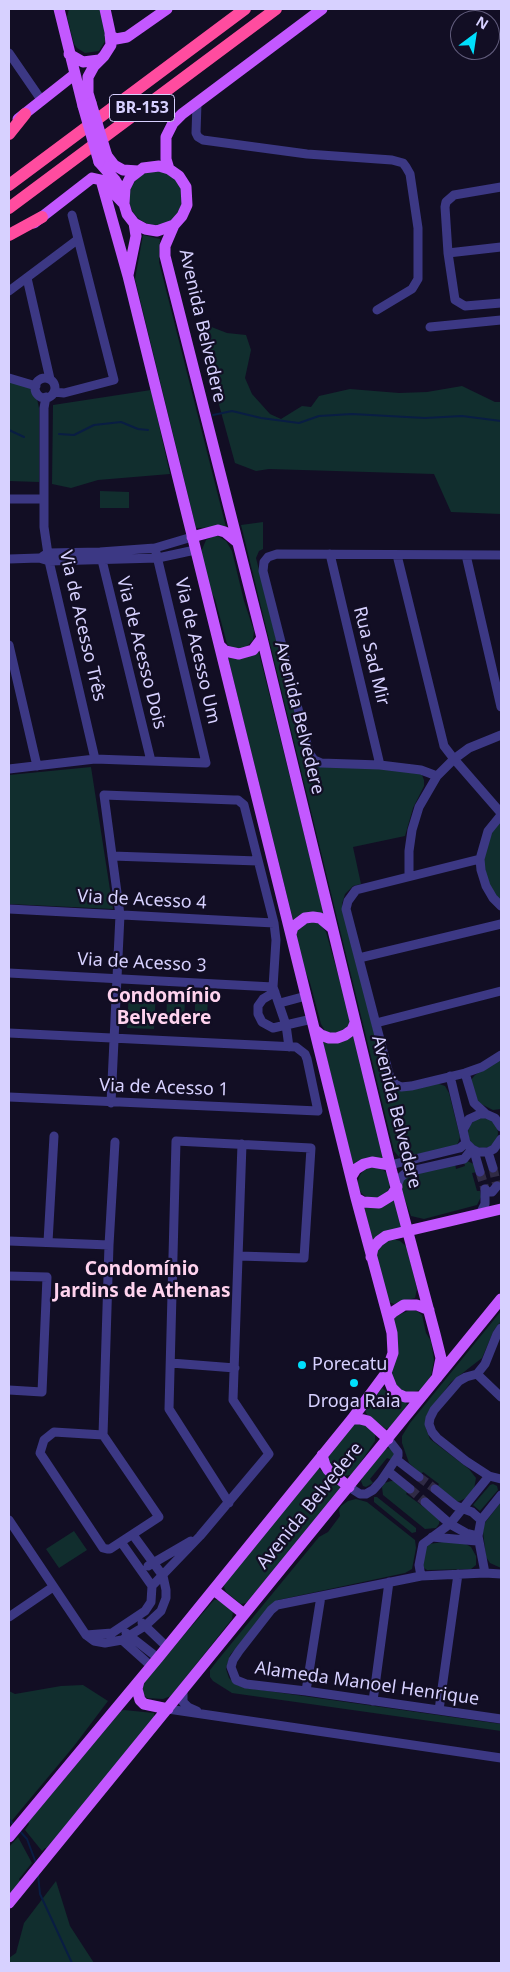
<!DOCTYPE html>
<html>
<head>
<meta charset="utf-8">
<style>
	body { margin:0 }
	#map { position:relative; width:510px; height:1972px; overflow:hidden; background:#120e24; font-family:"Noto Sans",sans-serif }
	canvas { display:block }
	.frame { position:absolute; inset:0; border:10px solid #d7d1ff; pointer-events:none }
	.north { position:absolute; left:450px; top:10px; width:50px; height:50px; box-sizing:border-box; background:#120e24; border:1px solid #615c7c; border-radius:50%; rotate:31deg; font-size:14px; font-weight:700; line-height:20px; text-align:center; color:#d7d1ff }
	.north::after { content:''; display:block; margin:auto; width:18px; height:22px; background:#00dffc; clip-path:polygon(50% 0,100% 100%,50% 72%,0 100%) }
</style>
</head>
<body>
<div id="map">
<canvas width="510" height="1972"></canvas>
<div class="frame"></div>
<div class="north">N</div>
</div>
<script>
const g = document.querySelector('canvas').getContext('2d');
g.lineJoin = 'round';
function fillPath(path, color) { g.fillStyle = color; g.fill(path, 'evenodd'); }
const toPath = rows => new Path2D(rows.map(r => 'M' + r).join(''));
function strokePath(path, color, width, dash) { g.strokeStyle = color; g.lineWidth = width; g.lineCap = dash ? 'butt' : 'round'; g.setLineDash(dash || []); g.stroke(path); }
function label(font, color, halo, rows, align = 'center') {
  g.font = font + ' "Noto Sans",sans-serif'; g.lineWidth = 4.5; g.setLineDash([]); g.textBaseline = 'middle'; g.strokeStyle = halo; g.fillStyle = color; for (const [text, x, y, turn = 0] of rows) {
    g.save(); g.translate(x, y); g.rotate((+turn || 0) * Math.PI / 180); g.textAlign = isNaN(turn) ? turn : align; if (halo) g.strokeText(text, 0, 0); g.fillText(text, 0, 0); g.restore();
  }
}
const green = toPath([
	[69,9,100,9,107,38,99,51,85,53,77,48,74,44,67,17],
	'129 198a27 27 0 1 1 54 0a27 27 0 1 1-54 0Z',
	[143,235,160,239,159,262,226,527,196,528,135,279],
	[196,321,227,333,246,335,251,350,245,378,252,394,270,414,281,419,302,406,311,407,319,396,350,389,399,393,427,392,462,386,495,402,501,402,501,514,451,512,434,474,269,469,256,471,235,463],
	[9,382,30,387,37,399,39,408,39,482,9,481],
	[151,390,170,474,98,480,71,488,52,484,53,405],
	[100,491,129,492,129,508,100,508],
	[263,522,263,549,259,551,256,558,302,742,307,757,312,762,415,770,422,775,424,780,424,786,413,808,405,836,353,847,361,884,353,886,345,894,342,904,385,1077,389,1084,439,1084,445,1086,449,1093,460,1137,457,1146,400,1158,394,1151,241,525],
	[214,536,218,536,226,541,232,551,244,601,254,631,253,640,244,649,230,648,227,644,215,599,210,589,201,552,206,540],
	[258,649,325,918,293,920,227,654],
	[91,767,113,909,9,904,9,775],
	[501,820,501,901,488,885,483,858,490,833],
	[316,922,321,925,326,932,350,1017,350,1025,337,1035,325,1031,321,1024,310,983,303,965,296,935,299,927,305,923],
	[129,989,156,991,154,1029,127,1028],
	[195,995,208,996,207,1017,195,1017],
	[167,998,185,998,184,1026,166,1025],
	[354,1033,386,1161,354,1169,322,1039],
	[501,1059,501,1109,493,1110,479,1103,476,1098,471,1080,475,1075],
	'468 1133a15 15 0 1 1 30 0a15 15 0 1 1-30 0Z',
	[467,1161,474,1164,477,1172,472,1173,477,1191,480,1191,481,1197,477,1205,424,1219,411,1216,401,1189,403,1180,405,1177,455,1163,456,1169,465,1166,464,1162],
	'358 1183a16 16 0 1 1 32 0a16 16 0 1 1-32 0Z',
	[395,1197,403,1228,373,1242,364,1206],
	[393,1239,400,1241,407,1247,417,1289,415,1298,394,1304,389,1302,376,1260,378,1249,383,1243],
	[410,1310,417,1311,422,1315,426,1333,431,1341,434,1360,431,1376,423,1389,407,1394,397,1389,391,1373,394,1317],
	[501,1311,501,1321,494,1330,482,1358,451,1382,426,1416,426,1429,430,1439,469,1469,476,1478,474,1489,468,1497,458,1502,437,1487,439,1484,423,1472,421,1474,409,1463,402,1443,402,1436,410,1423],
	[382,1388,392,1396,406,1402,407,1405,391,1428,386,1429,367,1415,365,1410],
	[360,1421,375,1433,375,1441,352,1475,343,1476,332,1468,328,1459,329,1456,347,1428],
	[388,1448,393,1450,394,1455,392,1460,387,1458,370,1479,373,1483,366,1487,363,1486,361,1481,363,1477,385,1449],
	[318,1468,337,1483,340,1487,340,1492,246,1603,241,1604,226,1592,224,1587,225,1582],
	[391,1481,396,1481,408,1491,406,1494,440,1519,439,1524,436,1528,425,1529,383,1495,382,1487,385,1483],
	[493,1484,497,1486,498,1490,480,1511,473,1505,490,1485],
	[374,1497,377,1497,416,1528,416,1532,412,1533,374,1502],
	[356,1499,367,1502,415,1540,416,1548,412,1569,405,1573,278,1600,272,1605,230,1655,226,1669,229,1678,237,1685,247,1688,501,1724,501,1731,232,1693,213,1681,210,1677,210,1670,217,1661,319,1537,328,1532,340,1516,339,1510,341,1506,348,1501],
	[501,1502,501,1568,490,1563,486,1557,483,1532,484,1524],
	[74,1531,87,1550,59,1568,46,1549],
	[450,1541,464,1543,471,1547,476,1556,476,1565,471,1569,427,1570,424,1568,422,1565,424,1550,429,1544],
	[214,1600,220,1600,233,1611,232,1619,171,1696,163,1699,147,1698,143,1694,142,1687,143,1683],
	[83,1685,108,1701,74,1746,9,1824,9,1691,15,1694,61,1686],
	[124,1710,154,1713,154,1720,47,1849,45,1848,42,1851,25,1830,29,1824,28,1822,121,1711],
	[18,1837,32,1863,19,1879,20,1881,9,1896,9,1847],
	[56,1881,70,1926,94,1963,9,1963,9,1958,16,1953,24,1923]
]);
const stream = toPath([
	[213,415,232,411,261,418,299,423,319,416,352,414,425,418,462,416,501,421],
	[9,430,24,437],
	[59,434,74,435,94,425,121,422,138,429,148,430],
	[9,1819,14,1825],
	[19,1830,27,1839,36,1863],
	[38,1875,40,1894,72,1963]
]);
const minorTunnel = toPath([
	[493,1168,497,1186],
	[480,1172,485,1189],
	[419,1477,435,1489],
	[410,1489,425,1502]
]);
const minor = toPath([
	[9,53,42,101],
	[197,103,196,133,198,137,203,140,307,154,392,160,403,163,406,167,410,174,418,228,418,279,412,289,377,310],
	[501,187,454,195,446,202,445,207,448,253,455,300,465,306,501,303],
	[448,253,501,247],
	[27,278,50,379],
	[9,291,77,240],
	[430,327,501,320],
	[9,378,36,386],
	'35 388a10 10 0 1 1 20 0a10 10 0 1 1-20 0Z',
	[54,392,64,393,114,380,72,215],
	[46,397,44,408,44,527,49,561,95,759],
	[9,499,43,499],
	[100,552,151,761],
	[330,554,380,765],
	[397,555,444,746,454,759,501,813],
	[466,555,501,707],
	[43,556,48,553,100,552,155,548,192,537],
	[9,559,39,558,49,561,158,558,195,550],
	[9,645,37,766],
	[9,769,95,759,206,763,155,548],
	[437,776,421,770,380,765,321,763,314,760,310,754,307,744,263,571,264,562,268,557,277,554,501,555],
	[501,815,488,831,480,859,481,870,486,886,493,898,501,906],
	[112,856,258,861],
	[480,859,356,890,348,901,346,909,390,1078,395,1084,401,1087,411,1086,465,1073,482,1067,501,1055],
	[409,876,409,851,412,830,419,807,437,776,454,759,469,748,501,735],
	[9,909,274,923],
	[359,958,501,924],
	[9,973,273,987],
	[275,992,263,999,258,1006,258,1014,262,1022,273,1028,312,1019],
	[280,1003,306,996],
	[376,1023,501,991],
	[9,1033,296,1047,305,1054,307,1059,318,1111,9,1097],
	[465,1073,474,1103,486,1114],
	[450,1076,463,1130],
	[111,1103,120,915,104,795,234,800,238,800,244,805,274,923,276,940,273,987,286,1025,289,1047],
	[501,1127,495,1118,486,1114,480,1114,469,1119,463,1130,466,1143,472,1149,478,1152,488,1152,494,1149,501,1139],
	[474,1151,480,1172],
	[488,1152,493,1168],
	[390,1165,460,1148,466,1143],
	[397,1187,400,1178,407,1172,464,1159,472,1149],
	[480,1214,485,1204,485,1189,488,1192,492,1192,497,1186],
	[9,1241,109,1245],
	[48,1242,54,1136],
	[9,1276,47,1277,42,1392,9,1390],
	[501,1328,497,1334,485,1364,477,1374,466,1377,459,1381,434,1410,430,1418,429,1424,432,1432,437,1438,466,1461,489,1476,501,1479],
	[171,1363,235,1368],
	[477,1374,501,1397],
	[103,1435,54,1432,44,1440,40,1453,103,1548,107,1549,110,1549,159,1517,103,1435,109,1245,115,1142],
	[397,1460,419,1477],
	[389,1472,410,1489],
	[349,1487,360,1494,366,1494,373,1490,381,1481,398,1456,398,1452,388,1439],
	[435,1489,456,1506,472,1512,481,1520],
	[425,1502,450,1524,466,1533,478,1536],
	[229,1503,169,1409,176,1141,311,1148,304,1258,239,1256],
	[9,1520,86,1635,94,1641,105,1643,122,1640,145,1626,161,1611,166,1598,166,1590,163,1576,133,1535],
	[432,1537,477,1541],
	[148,1566,191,1541],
	[485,1573,478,1536,481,1520,501,1495],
	[501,1574,485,1573,421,1576,277,1605,271,1610,239,1651,233,1660,231,1667,236,1680,246,1684,306,1691,501,1719],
	[421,1576,419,1565,423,1544,450,1524,489,1476],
	[152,1586,200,1536,269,1454,233,1400,242,1144],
	[9,1617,53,1587],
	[142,1623,167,1647],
	[126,1633,158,1658],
	[86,1635,112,1633,145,1611,151,1602,152,1586,121,1542],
	[122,1640,151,1666],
	[183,1691,183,1702,188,1707,197,1711],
	[306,1691,321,1596],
	[373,1701,389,1582],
	[168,1709,501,1758],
	[439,1710,458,1574]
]);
const major = toPath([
	[59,9,83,106],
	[110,35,116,39,127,37,167,9],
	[69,54,83,62,99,60],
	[91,103,88,93,88,77,94,66,104,56,111,45,110,32,105,9],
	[18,119,75,74],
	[107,156,114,165,123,170,138,171],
	[99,162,115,180,123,193],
	[169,169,159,166,143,168,130,178,125,188,124,204,127,214,134,223,145,229,157,231,174,225,182,216,187,205,186,187,179,176,169,169,166,159,166,137,173,123,182,114,322,9],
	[34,223,92,178,101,180,124,204],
	[174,225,165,246,165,256,262,638,390,1165,435,1334,441,1358,437,1378],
	[128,275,136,236,134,223],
	[192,537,218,530,225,532,236,541],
	[220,646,225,651,239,654,253,650,262,638],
	[291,934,293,927,305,918,313,917,320,918,332,928],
	[315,1030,321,1035,329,1038,337,1038,345,1035,352,1030,355,1023],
	[351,1177,356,1169,364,1164,372,1162,390,1165],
	[356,1198,363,1202,379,1203,392,1195,397,1187],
	[371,1257,373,1248,379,1241,386,1236,501,1209],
	[388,1317,393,1312,404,1305,417,1305,429,1310],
	[386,1373,392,1388,398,1394,405,1397,421,1397],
	[352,1419,360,1419,368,1421,388,1439],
	[322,1455,325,1465,328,1470,349,1487],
	[214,1590,244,1614],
	[139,1681,137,1689,140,1700,144,1704,168,1709],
	[9,1837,158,1658,352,1419,386,1373,393,1353,392,1333,388,1317,356,1198,128,276,101,180],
	[9,1903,501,1299]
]);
const highway = toPath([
	[9,134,25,114],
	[9,185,245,9],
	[9,208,276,9],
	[9,235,42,217]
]);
const majorBridge = toPath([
	[91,103,107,156],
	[83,106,99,162]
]);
const markers = [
	[302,1365,5,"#00dffc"],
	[354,1383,5,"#00dffc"]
];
const shields = [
	[142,108,65]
];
const shieldNames = [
	["BR-153",142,108]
];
const streetNames = [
	["Avenida Belvedere",202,326,77],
	["Via de Acesso Três",82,626,77],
	["Via de Acesso Um",197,651,77],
	["Via de Acesso Dois",141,653,76],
	["Rua Sad Mir",371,656,76],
	["Avenida Belvedere",299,718,76],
	["Via de Acesso 4",142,900,3],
	["Via de Acesso 3",142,963,3],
	["Via de Acesso 1",164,1088,2],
	["Avenida Belvedere",396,1112,76],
	["Avenida Belvedere",310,1506,-51],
	["Alameda Manoel Henrique",367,1684,8]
];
const poiNames = [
	["Porecatu",312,1365],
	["Droga Raia",354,1402,"center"]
];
const neighbourhoodNames = [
	["Condomínio",164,997],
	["Belvedere",164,1019],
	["Condomínio",142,1270],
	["Jardins de Athenas",142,1292]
];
fillPath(green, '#112e2e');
strokePath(stream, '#091d43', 2);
strokePath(minorTunnel, '#302b45', 9, [9, 4.5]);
strokePath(minor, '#3c3884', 9);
strokePath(major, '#c358ff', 11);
strokePath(highway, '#ff4c9f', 12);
strokePath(majorBridge, '#c358ff', 11);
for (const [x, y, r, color] of markers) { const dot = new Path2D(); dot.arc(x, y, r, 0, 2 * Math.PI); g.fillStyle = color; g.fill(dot); strokePath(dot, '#120e24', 2); }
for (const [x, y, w] of shields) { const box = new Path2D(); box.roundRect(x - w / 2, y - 13.5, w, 27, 4); g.fillStyle = '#120e24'; g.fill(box); strokePath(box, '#d7d1ff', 1); }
label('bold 16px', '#d7d1ff', null, shieldNames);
label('18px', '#d7d1ff', '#120e24', streetNames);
label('18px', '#d7d1ff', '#120e24', poiNames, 'left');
label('bold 19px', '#ffd3ee', '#120e24', neighbourhoodNames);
</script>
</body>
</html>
